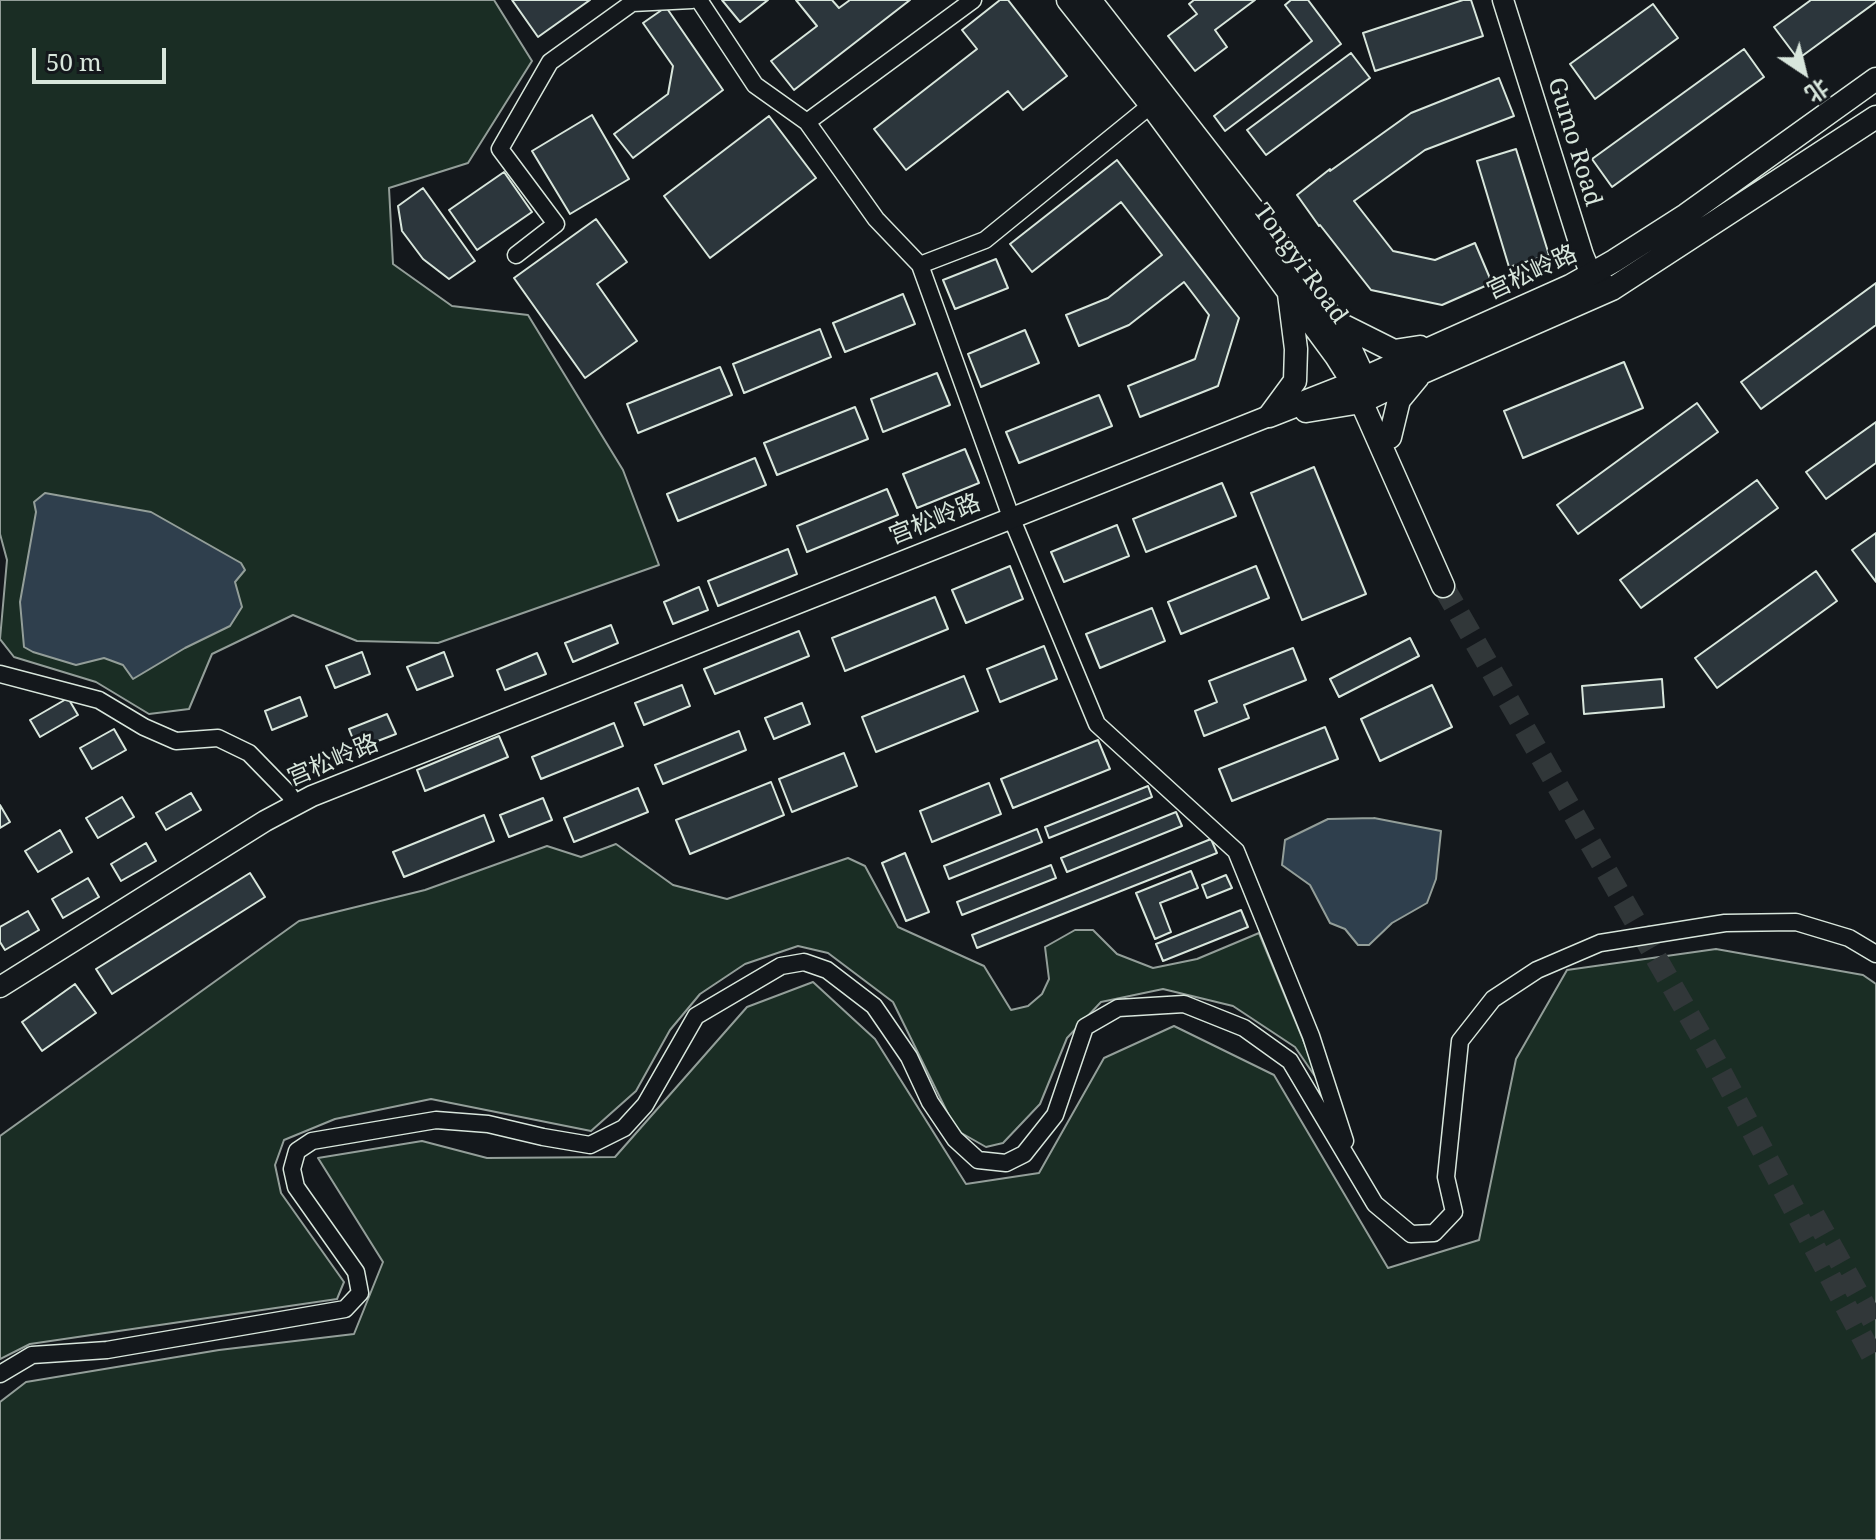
<!DOCTYPE html>
<html>
<head>
<meta charset="utf-8">
<style>
	body { margin:0 }
	#map { position:relative; width:1876px; height:1540px; overflow:hidden; background:#14181c; font-family:"Noto Serif","Noto Sans SC",serif }
	canvas { display:block }
	.north { position:absolute; left:1764px; top:32px; width:80px; height:80px; -webkit-text-stroke:6px #14181c; paint-order:stroke; rotate:145deg; font-size:22px; font-weight:700; line-height:32px; text-align:center; color:#d8e6dc }
	.north::after { content:''; display:block; margin:auto; width:28px; height:36px; background:#d8e6dc; clip-path:polygon(50% 0,100% 100%,50% 72%,0 100%) }
	.scale { position:absolute; left:32px; top:48px; width:134px; height:36px; box-sizing:border-box; border:4px solid #d8e6dc; border-top:0; padding-left:10px; font-size:24px; line-height:28px; white-space:nowrap; color:#d8e6dc; -webkit-text-stroke:6px #14181c; paint-order:stroke }
</style>
</head>
<body>
<div id="map">
<canvas width="1876" height="1540"></canvas>
<div class="north">北</div>
<div class="scale">50 m</div>
</div>
<script>
const g = document.querySelector('canvas').getContext('2d');
g.lineJoin = 'round';
function fillPath(path, color) { g.fillStyle = color; g.fill(path, 'evenodd'); }
const toPath = rows => new Path2D(rows.map(r => 'M' + r).join(''));
function strokePath(path, color, width, dash) { g.strokeStyle = color; g.lineWidth = width; g.lineCap = dash ? 'butt' : 'round'; g.setLineDash(dash || []); g.stroke(path); }
function label(font, color, halo, rows, align = 'center') {
  g.font = font + ' "Noto Serif","Noto Sans SC",serif'; g.lineWidth = 6; g.setLineDash([]); g.textBaseline = 'middle'; g.strokeStyle = halo; g.fillStyle = color; for (const [text, x, y, turn = 0] of rows) {
    g.save(); g.translate(x, y); g.rotate((+turn || 0) * Math.PI / 180); g.textAlign = isNaN(turn) ? turn : align; if (halo) g.strokeText(text, 0, 0); g.fillText(text, 0, 0); g.restore();
  }
}
const green = toPath([
	[0,0,494,0,532,61,468,163,389,188,393,264,452,306,528,315,623,470,659,565,438,643,357,641,293,615,212,654,189,709,149,714,96,682,14,657,0,639,7,560,0,534,0,0],
	[616,844,673,885,727,899,848,858,865,866,898,927,984,966,1011,1010,1028,1006,1042,994,1049,979,1045,947,1075,930,1093,930,1117,954,1153,968,1197,959,1259,933,1323,1088,1295,1047,1233,1006,1163,989,1101,1002,1067,1038,1040,1104,1003,1143,986,1147,956,1130,893,1002,828,953,798,946,745,964,700,994,670,1030,636,1091,591,1131,431,1099,335,1119,284,1140,275,1165,281,1193,344,1282,337,1299,30,1344,0,1359,0,1136,299,921,425,890,547,846,581,857,616,844],
	[1716,949,1863,975,1876,984,1876,1540,0,1540,0,1402,26,1382,219,1350,354,1334,383,1262,318,1158,422,1141,487,1158,615,1157,747,1007,813,982,875,1039,966,1184,1039,1173,1104,1058,1174,1026,1274,1075,1388,1268,1479,1240,1516,1059,1567,970,1716,949]
]);
const water = toPath([
	[45,493,151,512,241,563,245,570,235,582,242,607,230,626,185,648,133,679,123,665,104,658,76,665,33,652,24,647,20,602,36,512,34,502,45,493],
	[1374,818,1441,831,1436,879,1427,903,1392,923,1369,945,1358,945,1345,929,1330,923,1310,885,1282,865,1285,840,1328,819,1374,818]
]);
const building = toPath([
	[512,0,590,0,538,37,512,0],
	[722,0,768,0,740,22,722,0],
	[796,0,832,0,839,8,850,0,910,0,794,90,771,61,817,26,796,0],
	[1000,0,1008,0,1067,76,1023,110,1008,91,906,170,874,129,977,49,962,30,1000,0],
	[1194,0,1255,0,1215,30,1227,47,1195,71,1168,36,1197,14,1189,4,1194,0],
	[1291,0,1308,0,1341,44,1225,131,1214,116,1312,41,1285,5,1291,0],
	[1463,0,1471,0,1483,36,1375,71,1363,33,1463,0],
	[1811,0,1876,0,1876,2,1798,59,1774,27,1811,0],
	[1653,4,1678,38,1595,99,1570,64,1653,4],
	[666,7,723,90,633,158,614,134,668,94,673,66,643,23,666,7],
	[1744,49,1764,77,1612,187,1592,159,1744,49],
	[1351,53,1370,78,1266,155,1247,130,1351,53],
	[1499,78,1514,116,1425,150,1354,201,1393,251,1435,260,1475,243,1492,283,1442,305,1371,290,1320,225,1319,226,1297,195,1330,169,1330,171,1411,113,1499,78],
	[592,115,629,179,570,214,532,151,592,115],
	[769,116,816,178,710,258,664,196,769,116],
	[1516,149,1549,255,1509,267,1477,161,1516,149],
	[1117,160,1239,318,1218,386,1140,417,1128,386,1195,359,1209,315,1184,282,1129,325,1079,346,1066,315,1108,298,1162,255,1121,202,1032,272,1010,244,1117,160],
	[504,172,532,212,477,250,449,210,504,172],
	[423,188,475,261,449,279,423,259,402,231,398,206,423,188],
	[596,219,627,262,597,284,637,341,585,378,514,278,596,219],
	[996,259,1008,288,955,309,943,280,996,259],
	[1876,283,1876,325,1761,409,1741,382,1876,283],
	[903,294,915,324,845,352,833,323,903,294],
	[820,329,831,357,744,393,733,364,820,329],
	[1025,330,1039,363,981,387,968,354,1025,330],
	[1624,362,1643,408,1523,458,1504,411,1624,362],
	[720,367,732,395,638,433,627,404,720,367],
	[937,373,950,405,883,432,871,399,937,373],
	[1099,395,1112,426,1019,463,1006,432,1099,395],
	[1697,403,1718,432,1578,534,1557,505,1697,403],
	[855,407,868,439,777,475,764,443,855,407],
	[1876,422,1876,463,1826,499,1806,472,1876,422],
	[965,449,979,483,917,508,903,474,965,449],
	[755,458,766,485,678,521,667,494,755,458],
	[1314,467,1366,594,1302,620,1251,493,1314,467],
	[1757,480,1778,508,1641,608,1620,580,1757,480],
	[1222,483,1236,516,1146,552,1133,519,1222,483],
	[887,489,898,515,807,552,797,526,887,489],
	[1117,525,1129,556,1064,582,1051,552,1117,525],
	[1876,533,1876,582,1852,550,1876,533],
	[788,549,797,574,718,606,708,581,788,549],
	[1010,566,1023,599,966,623,952,590,1010,566],
	[1256,566,1269,598,1181,634,1168,602,1256,566],
	[1816,571,1837,601,1717,688,1695,658,1816,571],
	[699,587,708,610,673,624,664,602,699,587],
	[935,597,948,629,845,671,832,638,935,597],
	[1152,608,1165,641,1100,668,1086,634,1152,608],
	[611,625,618,643,573,662,565,643,611,625],
	[799,631,809,656,715,694,704,669,799,631],
	[1410,638,1419,656,1339,697,1330,679,1410,638],
	[1044,646,1057,679,1000,702,987,669,1044,646],
	[1293,648,1306,680,1244,705,1249,718,1204,736,1195,711,1217,702,1209,681,1293,648],
	[362,652,370,674,335,688,326,666,362,652],
	[444,652,453,676,417,690,407,667,444,652],
	[537,653,546,674,505,690,497,670,537,653],
	[964,676,978,711,876,752,862,717,964,676],
	[1662,679,1664,707,1584,714,1582,686,1662,679],
	[682,685,690,706,644,725,635,703,682,685],
	[1432,685,1452,727,1380,761,1361,719,1432,685],
	[300,697,307,716,272,730,265,711,300,697],
	[68,698,78,715,40,737,30,720,68,698],
	[802,703,810,724,774,739,765,718,802,703],
	[387,714,396,734,357,749,349,729,387,714],
	[614,723,623,746,541,779,532,757,614,723],
	[1325,727,1338,759,1232,801,1219,769,1325,727],
	[114,729,126,750,92,769,80,748,114,729],
	[739,731,746,750,663,784,655,765,739,731],
	[499,736,508,757,425,791,417,770,499,736],
	[1098,740,1110,769,1013,808,1001,779,1098,740],
	[844,753,857,786,792,812,779,779,844,753],
	[771,782,784,815,690,854,676,820,771,782],
	[989,783,1001,814,932,842,920,811,989,783],
	[1148,786,1152,797,1049,838,1045,827,1148,786],
	[638,788,648,812,574,842,564,818,638,788],
	[191,793,201,810,166,830,156,813,191,793],
	[122,797,134,817,98,838,86,818,122,797],
	[543,798,552,820,509,837,500,815,543,798],
	[0,805,10,822,0,828,0,805],
	[1176,812,1182,826,1067,872,1061,858,1176,812],
	[484,815,494,841,404,877,393,852,484,815],
	[1037,829,1042,842,949,879,944,866,1037,829],
	[60,830,72,852,38,872,25,851,60,830],
	[1211,839,1217,853,977,948,972,935,1211,839],
	[146,843,156,861,121,881,111,864,146,843],
	[905,853,929,912,906,921,882,863,905,853],
	[1051,865,1056,878,962,915,957,902,1051,865],
	[1191,871,1198,888,1160,903,1171,932,1155,939,1136,893,1191,871],
	[250,873,265,897,112,994,96,969,250,873],
	[1226,875,1232,888,1207,898,1202,885,1226,875],
	[88,878,99,897,63,918,52,899,88,878],
	[1241,910,1248,927,1163,961,1156,944,1241,910],
	[28,911,39,930,5,950,0,942,0,927,28,911],
	[75,984,96,1013,42,1051,22,1022,75,984]
]);
const secondaryTunnel = toPath([
	[1443,586,1714,1059,1876,1363],
	[1814,1215,1876,1326]
]);
const minor = toPath([
	[699,0,755,85,807,122,876,219,920,265,1011,517,1097,724,1236,851,1311,1036,1345,1141],
	[807,122,973,0],
	[516,255,556,224,500,149,550,62,632,3,692,0],
	[920,265,985,240,1151,105],
	[0,674,99,700,144,727,176,741,218,738,249,753,289,794,295,804],
	[0,1374,32,1355,107,1350,345,1309,360,1293,356,1272,296,1187,292,1169,297,1151,312,1141,436,1120,488,1124,543,1137,590,1145,624,1128,645,1105,696,1016,781,966,804,962,827,970,874,1006,909,1057,930,1102,955,1139,978,1160,1006,1163,1024,1154,1055,1115,1085,1027,1118,1008,1184,1004,1244,1028,1290,1061,1375,1204,1411,1234,1434,1233,1454,1212,1446,1177,1460,1041,1493,999,1537,970,1600,943,1725,923,1796,922,1849,938,1876,954]
]);
const tertiary = toPath([
	[1503,0,1583,255,1591,274,1604,283],
	[0,987,265,821,312,796,1269,416]
]);
const secondary = toPath([
	[1068,0,1151,105,1336,356,1353,383,1443,586],
	[1090,0,1259,217,1344,335,1364,378],
	[1334,321,1394,351,1420,347],
	[1306,411,1361,402,1421,373,1612,289,1876,117],
	[1270,415,1295,381,1296,349,1289,294],
	[1269,416,1353,383,1570,286,1614,261,1686,215,1876,79],
	[1390,437,1399,400,1418,377]
]);
const streetNames = [
	["Gumo Road",1574,142,73],
	["Tongyi Road",1300,264,54],
	["宫松岭路",1532,273,-25],
	["宫松岭路",935,520,-22],
	["宫松岭路",333,761,-23]
];
fillPath(green, '#1a2d24');
strokePath(green, '#939e99', 2);
fillPath(water, '#2f3f4d');
strokePath(water, '#939e99', 2);
fillPath(building, '#2c363c');
strokePath(building, '#d8e6dc', 2);
strokePath(secondaryTunnel, '#313739', 22, [22, 11]);
strokePath(minor, '#d8e6dc', 19);
strokePath(tertiary, '#d8e6dc', 23);
strokePath(secondary, '#d8e6dc', 25);
strokePath(minor, '#14181c', 16);
strokePath(tertiary, '#14181c', 20);
strokePath(secondary, '#14181c', 22);
label('24px', '#d8e6dc', '#14181c', streetNames);
</script>
</body>
</html>
